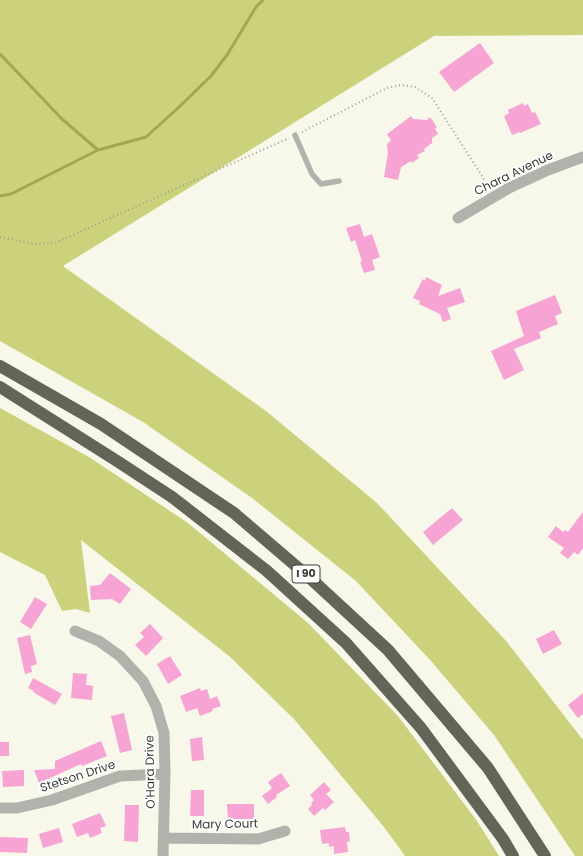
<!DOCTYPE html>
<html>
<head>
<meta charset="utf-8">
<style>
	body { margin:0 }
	canvas { display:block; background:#f7f8ea }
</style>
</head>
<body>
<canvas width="583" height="856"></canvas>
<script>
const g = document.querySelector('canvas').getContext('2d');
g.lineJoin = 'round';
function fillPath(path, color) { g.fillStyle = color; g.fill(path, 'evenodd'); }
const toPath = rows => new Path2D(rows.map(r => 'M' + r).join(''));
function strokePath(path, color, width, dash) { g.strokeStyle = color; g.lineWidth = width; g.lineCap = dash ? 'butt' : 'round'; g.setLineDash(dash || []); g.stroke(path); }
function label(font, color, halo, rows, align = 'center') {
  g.font = font + ' Poppins,sans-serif'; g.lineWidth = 4; g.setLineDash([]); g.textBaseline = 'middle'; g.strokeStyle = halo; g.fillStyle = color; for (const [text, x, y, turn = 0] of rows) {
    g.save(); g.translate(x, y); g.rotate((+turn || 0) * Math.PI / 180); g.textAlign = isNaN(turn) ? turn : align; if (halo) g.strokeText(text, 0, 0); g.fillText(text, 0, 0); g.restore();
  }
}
const green = toPath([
	[0,0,583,0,583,35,434,36,63,266,266,411,377,503,507,642,583,740,583,856,575,856,494,735,431,661,356,581,252,498,143,422,0,341],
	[0,408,89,457,188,523,308,623,398,716,477,821,499,856,405,856,384,827,294,719,229,656,81,540,90,613,76,609,62,611,45,575,0,552]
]);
const stream = toPath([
	[0,54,62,119,98,150],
	[0,196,11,194,98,150,146,137,177,109,211,76,227,55,256,7,263,0]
]);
const building = toPath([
	[480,43,494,63,454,92,439,72],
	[523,103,524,106,528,104,532,113,535,112,541,124,520,133,520,132,512,135,504,116,509,113,508,110],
	[411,116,413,119,427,120,430,117,437,127,435,129,438,134,432,138,432,143,424,149,425,151,417,155,419,158,412,163,411,161,401,167,398,180,384,177,388,153,387,144,391,140,387,134],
	[360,224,364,237,372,234,380,257,372,260,375,270,364,273,360,262,362,261,355,240,351,242,346,228],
	[426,277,442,285,438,296,460,288,465,302,447,308,451,319,443,322,440,314,419,304,420,301,413,298,423,279,425,281],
	[555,295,562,313,555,316,558,324,539,332,541,338,514,349,524,370,504,380,491,351,524,336,516,311],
	[452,508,463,520,433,545,423,532],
	[583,512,583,548,578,555,574,552,568,559,560,553,564,548,548,537,556,526,563,532,565,530,568,532],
	[110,573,131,589,120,604,112,599,91,600,90,586,100,585],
	[35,597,47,604,31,629,20,622],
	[150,624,163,638,146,656,135,645,144,637,140,633],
	[554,630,562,644,543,654,536,639],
	[30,635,37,664,31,666,32,672,25,674,17,638],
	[170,656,182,675,168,684,157,664],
	[73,673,87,674,86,685,93,686,92,700,71,698],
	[33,678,62,694,55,705,33,692,34,691,28,688],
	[200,688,201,691,207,689,210,699,217,696,221,706,212,709,213,711,200,716,197,708,186,712,180,696],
	[583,693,583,714,578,718,568,705],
	[124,713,132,750,120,753,111,716],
	[202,737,204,760,192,761,190,739],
	[101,741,107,756,82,766,81,764,39,783,34,770,55,769,55,761],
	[0,742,9,742,9,756,0,756],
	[24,770,24,786,3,787,2,771],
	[281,773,290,786,276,795,277,797,268,804,262,796,272,788,268,782],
	[324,782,331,790,326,794,334,802,325,810,323,808,314,816,308,809,312,805,311,803,314,800,310,795],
	[191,790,204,790,204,816,190,816],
	[227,804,254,804,254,819,228,819],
	[125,805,139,805,138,842,124,841],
	[100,813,106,826,100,828,102,833,90,838,88,833,77,837,72,824],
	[345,827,346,832,349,832,350,841,347,842,348,852,334,854,334,846,329,847,329,843,322,844,320,830],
	[59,828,63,842,43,848,39,834],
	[0,837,28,838,27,853,0,852]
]);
const path = toPath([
	[302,132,387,88,401,85,415,87,432,98,489,187],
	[0,237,35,244,55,243,289,138]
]);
const lane = toPath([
	[295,135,312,174,321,184,339,181]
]);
const street = toPath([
	[458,218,509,188,548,170,583,157],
	[75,631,99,641,120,656,143,681,156,706,164,733,165,774,163,856],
	[0,808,17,808,52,800,120,776,165,774],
	[165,838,258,839,285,831]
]);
const highway = toPath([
	[0,366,101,424,234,513,310,578,388,650,488,768,545,856],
	[0,387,117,461,172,497,267,571,346,643,421,728,503,839,513,856]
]);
const shields = [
	[306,574,28]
];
const shieldNames = [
	["I 90",306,574]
];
const streetNames = [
	["Chara Avenue",514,174,-26],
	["O'Hara Drive",151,772,-91],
	["Stetson Drive",78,777,-18],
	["Mary Court",225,825,-1]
];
fillPath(green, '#ccd27c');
strokePath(stream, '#a3a84c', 3);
fillPath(building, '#f7a3d4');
strokePath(path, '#9d9e94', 2, [1, 3]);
strokePath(lane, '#b1b2ac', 5.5);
strokePath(street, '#b1b2ac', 11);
strokePath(highway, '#646559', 12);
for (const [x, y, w] of shields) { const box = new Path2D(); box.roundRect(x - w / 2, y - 9, w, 18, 3); g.fillStyle = '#fff'; g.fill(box); strokePath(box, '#3c3c37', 1); }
label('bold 11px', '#3c3c37', null, shieldNames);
label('12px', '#3c3c37', '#fff', streetNames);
</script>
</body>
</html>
